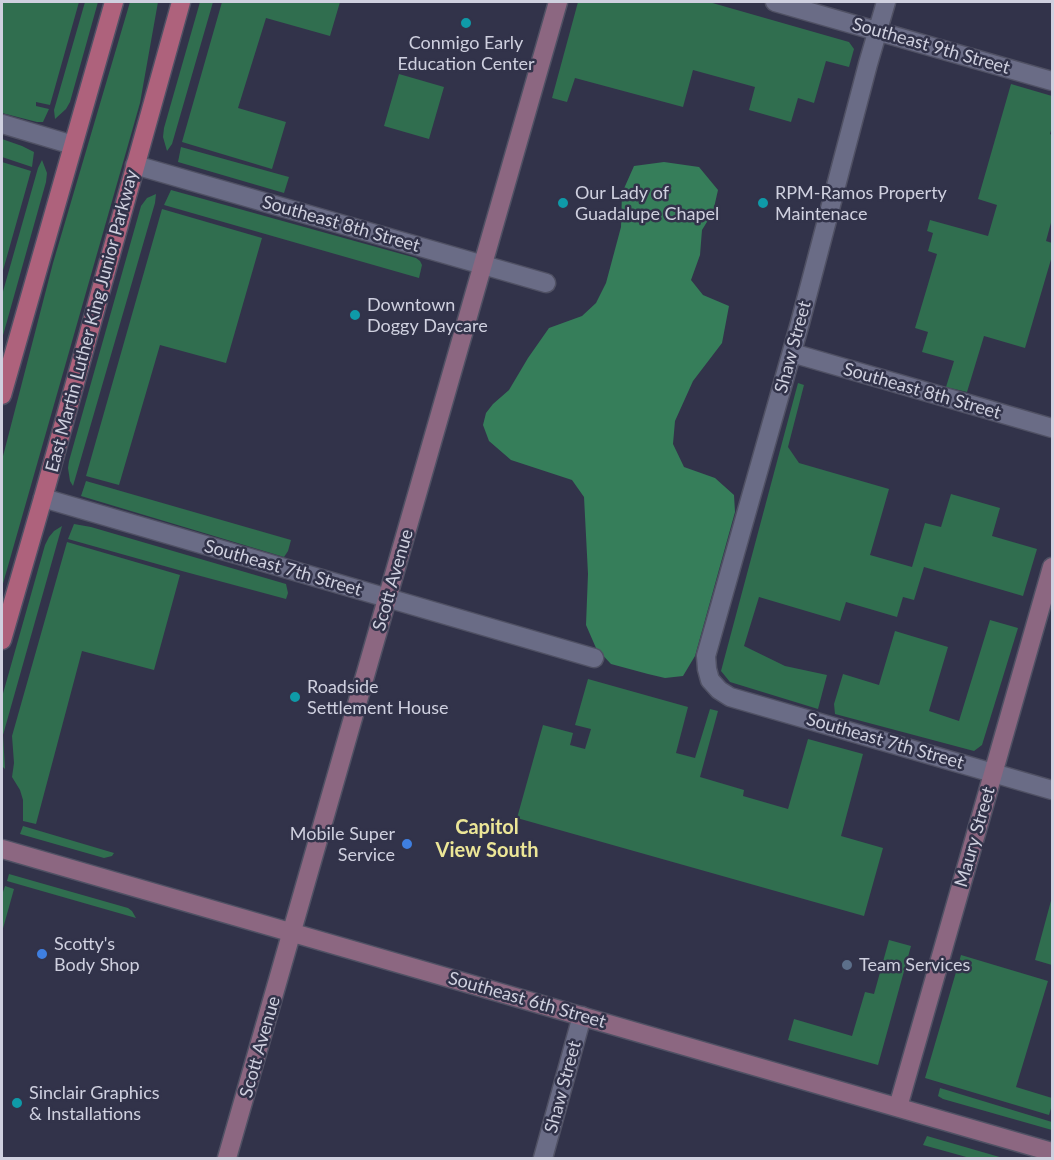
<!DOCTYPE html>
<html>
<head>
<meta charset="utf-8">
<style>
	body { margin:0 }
	#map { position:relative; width:1054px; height:1160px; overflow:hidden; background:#32334a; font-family:Lato,sans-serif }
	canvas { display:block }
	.frame { position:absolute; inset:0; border:3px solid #cfd0df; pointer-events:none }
</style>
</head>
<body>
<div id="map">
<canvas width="1054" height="1160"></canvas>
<div class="frame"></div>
</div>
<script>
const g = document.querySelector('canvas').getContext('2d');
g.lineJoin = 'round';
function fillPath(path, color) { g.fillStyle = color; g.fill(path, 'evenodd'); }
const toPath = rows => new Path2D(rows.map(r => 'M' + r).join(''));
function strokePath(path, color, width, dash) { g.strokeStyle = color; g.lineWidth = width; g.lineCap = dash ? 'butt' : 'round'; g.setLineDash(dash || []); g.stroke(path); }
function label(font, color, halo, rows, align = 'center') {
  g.font = font + ' Lato,sans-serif'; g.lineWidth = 5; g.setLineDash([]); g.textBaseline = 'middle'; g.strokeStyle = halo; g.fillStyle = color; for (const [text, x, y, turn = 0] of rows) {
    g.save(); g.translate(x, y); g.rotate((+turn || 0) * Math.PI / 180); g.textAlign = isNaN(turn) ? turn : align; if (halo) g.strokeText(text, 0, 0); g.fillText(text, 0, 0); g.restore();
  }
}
const green = toPath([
	[2,2,79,2,50,105,36,102,36,106,49,109,43,122,37,122,2,113],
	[85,2,98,2,70,102,66,109,55,119,54,110],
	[130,2,158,2,140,103,2,587,2,460,53,263],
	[200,2,213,2,172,144,167,151,163,137,164,128],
	[222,2,340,2,330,36,266,18,238,108,286,122,272,169,182,142],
	[578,2,709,2,849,42,854,49,849,67,826,61,814,103,798,98,791,122,749,110,755,87,693,70,683,107,575,78,567,102,552,98],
	[399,74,444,87,429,139,384,126],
	[1011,84,1052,96,1052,127,1050,134,1052,135,1052,219,1046,241,1052,243,1052,256,1025,348,984,336,967,392,946,387,954,361,922,352,928,332,915,328,937,254,928,251,933,233,927,231,930,220,988,236,997,205,978,199],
	[2,139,22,146,34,152,32,167,2,157],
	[181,147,289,177,284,193,178,162],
	[42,160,47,173,46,182,2,339,2,295,38,168],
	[2,162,31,171,2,274],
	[171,190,416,258,420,261,422,265,419,278,164,205],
	[156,194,155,203,73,486,70,481,68,468,69,461,141,206,147,198],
	[162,209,262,238,226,363,160,345,119,485,86,476],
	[798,383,804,385,788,447,799,463,889,489,870,555,912,567,925,523,941,527,951,494,1000,508,992,536,1037,549,1023,596,924,567,914,600,903,597,897,617,846,602,840,621,759,597,744,646,785,666,827,675,818,709,730,682,721,671],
	[86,481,291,540,288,551,284,557,81,496],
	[74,524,91,527,286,584,288,593,286,599,182,571,68,539],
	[62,526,3,735,5,769,2,766,2,697,45,545,49,537,54,531],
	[67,542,180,575,154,670,82,651,36,824,23,821,23,800,20,790,12,777,14,763,12,736],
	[990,620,1018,628,982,745,974,751,835,714,834,704,843,674,879,685,895,631,948,647,929,711,959,721],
	[588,679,688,707,676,753,695,758,710,709,718,711,700,777,744,790,743,796,788,809,808,739,863,754,841,836,883,848,864,916,517,818,543,725,573,733,570,745,585,749,591,729,575,725],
	[23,826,114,853,112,856,104,858,20,834],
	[9,874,128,908,132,911,136,918,7,881],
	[5,886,14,889,2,932,2,895],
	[1052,897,1052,965,1035,960],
	[889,940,911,946,878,1065,788,1040,794,1019,852,1036,865,992,874,994],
	[961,955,1048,981,1016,1087,1052,1098,1052,1105,1049,1115,925,1078],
	[940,1088,1052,1122,1052,1130,943,1099,938,1096],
	[927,1136,1003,1158,970,1158,923,1145]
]);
const forest = toPath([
	[664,162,699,167,718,190,713,212,702,230,700,255,691,280,703,295,729,306,722,343,693,381,675,421,673,444,684,467,715,478,734,495,735,512,695,656,683,676,665,678,648,674,611,664,596,648,586,625,588,574,584,497,572,480,511,460,489,441,483,425,486,413,493,404,509,390,528,358,549,328,582,316,596,303,606,283,621,227,622,193,634,166]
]);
const street = toPath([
	[775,2,1052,81],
	[886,2,868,64,800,323,706,656,707,669,710,680,719,690,730,697,1052,790],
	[2,124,73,145],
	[135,165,546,283],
	[792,353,1052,428],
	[43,498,594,658],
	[543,1158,582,1016]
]);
const secondary = toPath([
	[2,849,1052,1152],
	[898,1107,1052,567],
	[227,1158,558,2]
]);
const primary = toPath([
	[2,395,114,2],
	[2,640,43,498,181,2]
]);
const markers = [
	[466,23,6,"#0f9aa8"],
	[563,203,6,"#0f9aa8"],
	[763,203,6,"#0f9aa8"],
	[355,315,6,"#0f9aa8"],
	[295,697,6,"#0f9aa8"],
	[407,844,6,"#3f7fe0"],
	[42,954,6,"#3f7fe0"],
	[847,965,6,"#5c6f8a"],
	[17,1103,6,"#0f9aa8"]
];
const poiNames = [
	["Conmigo Early",466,43,"center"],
	["Education Center",466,64,"center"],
	["Our Lady of",575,193],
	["Guadalupe Chapel",575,214],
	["RPM-Ramos Property",775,193],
	["Maintenace",775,214],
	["Downtown",367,305],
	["Doggy Daycare",367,326],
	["Roadside",307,687],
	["Settlement House",307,708],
	["Mobile Super",395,834,"right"],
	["Service",395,855,"right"],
	["Scotty's",54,944],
	["Body Shop",54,965],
	["Team Services",859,965],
	["Sinclair Graphics",29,1093],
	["& Installations",29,1114]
];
const streetNames = [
	["Southeast 9th Street",931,46,16],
	["Southeast 8th Street",341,224,16],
	["East Martin Luther King Junior Parkway",92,321,-75],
	["Shaw Street",793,347,-75],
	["Southeast 8th Street",922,391,16],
	["Southeast 7th Street",283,568,16],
	["Scott Avenue",393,580,-74],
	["Southeast 7th Street",885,741,16],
	["Maury Street",975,837,-74],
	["Southeast 6th Street",527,1000,16],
	["Scott Avenue",260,1047,-74],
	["Shaw Street",563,1087,-75]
];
const neighbourhoodNames = [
	["Capitol",487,828],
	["View South",487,851]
];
fillPath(green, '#306e4f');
fillPath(forest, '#367e5a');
strokePath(street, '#505164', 21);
strokePath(secondary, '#505164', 21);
strokePath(primary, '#505164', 21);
strokePath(street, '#6a6c86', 18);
strokePath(secondary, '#8c6781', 18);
strokePath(primary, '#ae627c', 18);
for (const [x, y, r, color] of markers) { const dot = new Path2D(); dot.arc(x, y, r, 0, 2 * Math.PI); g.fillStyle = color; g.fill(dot); strokePath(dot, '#32334a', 2); }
label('18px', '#cfd0df', '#32334a', poiNames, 'left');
label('18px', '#cfd0df', '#32334a', streetNames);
label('bold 20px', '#ece697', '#32334a', neighbourhoodNames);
</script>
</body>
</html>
